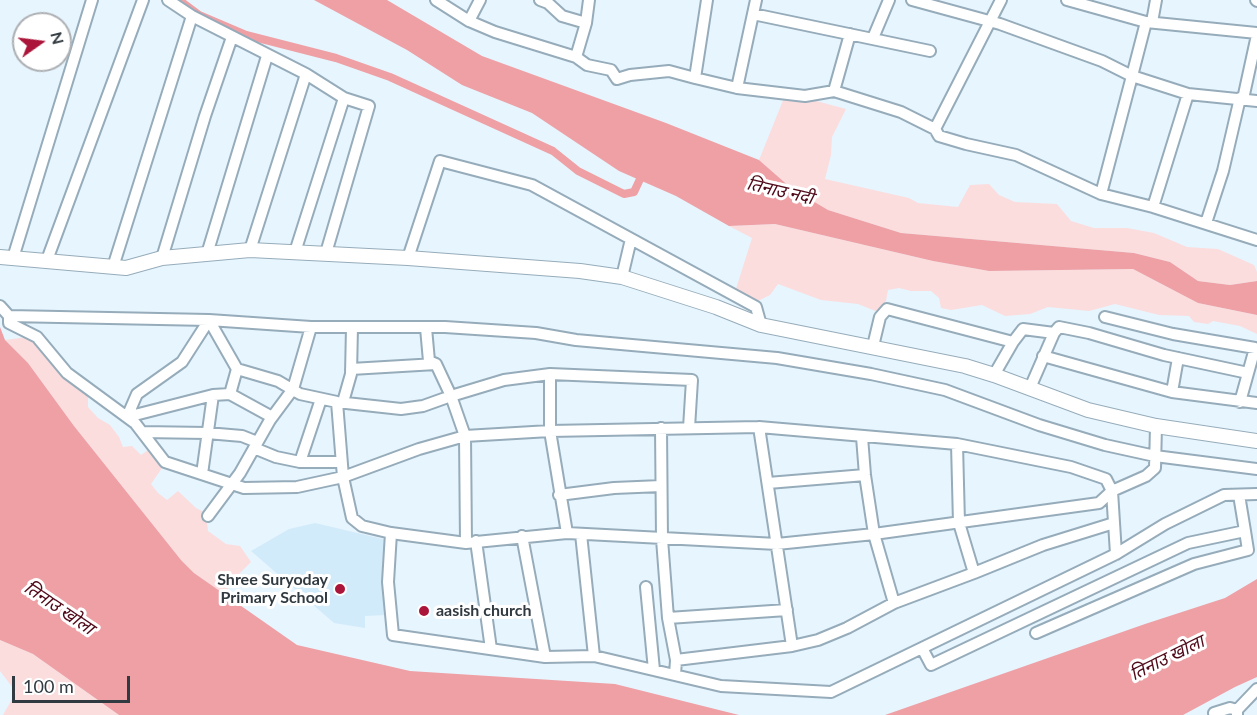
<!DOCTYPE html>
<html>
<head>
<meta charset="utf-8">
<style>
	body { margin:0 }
	#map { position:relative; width:1257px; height:715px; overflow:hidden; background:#e7f5fe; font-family:Lato,sans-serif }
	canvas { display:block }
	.north { position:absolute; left:12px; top:12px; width:60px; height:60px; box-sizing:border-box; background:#fff; border:2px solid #adb0b3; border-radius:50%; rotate:76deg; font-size:16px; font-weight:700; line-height:24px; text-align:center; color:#313a40 }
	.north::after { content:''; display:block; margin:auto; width:21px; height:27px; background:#ab153a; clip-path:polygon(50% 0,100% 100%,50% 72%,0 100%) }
	.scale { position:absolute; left:12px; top:676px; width:118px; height:27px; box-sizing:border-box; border:3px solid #313a40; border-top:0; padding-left:8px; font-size:18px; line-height:21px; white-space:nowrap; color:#313a40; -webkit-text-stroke:4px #fff; paint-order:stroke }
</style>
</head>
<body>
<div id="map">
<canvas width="1257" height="715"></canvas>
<div class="north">N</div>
<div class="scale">100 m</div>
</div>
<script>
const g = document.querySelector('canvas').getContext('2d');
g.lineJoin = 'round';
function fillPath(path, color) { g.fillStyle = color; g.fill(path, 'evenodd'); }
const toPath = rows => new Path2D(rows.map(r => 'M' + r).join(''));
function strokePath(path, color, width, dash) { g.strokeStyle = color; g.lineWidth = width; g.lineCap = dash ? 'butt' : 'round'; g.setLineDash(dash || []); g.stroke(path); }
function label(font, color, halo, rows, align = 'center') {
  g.font = font + ' Lato,"Noto Sans Devanagari",sans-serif'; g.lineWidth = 6; g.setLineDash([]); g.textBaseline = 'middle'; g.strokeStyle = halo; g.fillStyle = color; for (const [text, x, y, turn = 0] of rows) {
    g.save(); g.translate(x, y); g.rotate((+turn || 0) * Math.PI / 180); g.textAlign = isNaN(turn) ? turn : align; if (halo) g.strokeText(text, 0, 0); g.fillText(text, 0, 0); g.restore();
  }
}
const built = toPath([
	[315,523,387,540,382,563,386,615,365,616,365,628,334,623,251,551,289,529]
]);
const green = toPath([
	[784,98,809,99,846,109,832,137,831,155,825,179,909,198,918,203,958,207,970,185,989,184,999,195,1015,202,1057,204,1071,221,1094,228,1127,228,1154,233,1187,247,1218,249,1254,265,1257,272,1257,281,1230,285,1198,281,1170,262,1134,253,901,233,828,210,791,188,759,160],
	[775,224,933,261,989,271,1133,269,1198,303,1257,315,1257,334,1240,326,1213,321,1208,324,1194,322,1189,316,1159,315,1115,304,1089,311,1048,307,1030,314,1005,316,982,305,951,310,941,308,939,298,931,291,911,291,899,288,888,290,886,301,878,312,858,304,821,300,778,284,770,295,756,302,735,292,752,238,729,226],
	[27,337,40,346,88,395,88,407,98,418,110,425,119,437,123,447,132,446,141,455,148,450,162,468,151,484,158,493,167,500,178,491,196,508,206,513,208,531,226,544,240,546,251,562,231,582,225,595,194,573,181,560,74,426,28,363,5,340],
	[0,640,33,654,119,715,3,715,16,692,0,671]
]);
const water = toPath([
	[314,0,387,0,482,56,666,123,759,160,791,188,828,210,901,233,1134,253,1170,262,1198,281,1230,285,1257,281,1257,315,1198,303,1133,269,989,271,933,261,775,224,729,226,676,196,619,171,532,113,462,85,407,50],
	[0,327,5,340,28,363,74,426,181,560,194,573,297,645,410,671,615,684,739,715,119,715,33,654,0,640],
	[1257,579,1257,677,1235,687,1183,715,885,715,1145,624,1225,598]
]);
const canal = toPath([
	[179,0,199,15,246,35,336,58,390,77,553,151,578,171,624,194,634,192,641,177]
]);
const minor = toPath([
	[168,0,192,16,306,74,344,98,369,106,326,253],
	[436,0,469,21,495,32,576,57,587,65,611,70,617,79,630,75,669,71,695,78],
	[540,0,548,3,562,16,586,23],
	[707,0,695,78,737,88,805,96,834,91,901,112,935,129,939,136,966,144,1016,155,1101,194,1153,207,1257,240],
	[912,0,1000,24,1102,61,1132,76,1101,194],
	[1067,0,1146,22,1132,76,1188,94,1257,101],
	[1256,0,1257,1],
	[753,14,930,51],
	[469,21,480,0],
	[1146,22,1257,33],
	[1152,22,1156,0],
	[873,38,889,0],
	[576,57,586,23,589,0],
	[737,88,756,0],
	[834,91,850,34],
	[1243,99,1257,35],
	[935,129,1001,0],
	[1153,207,1188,94],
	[1206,223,1223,171,1240,98],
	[250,250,306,74],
	[295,252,344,98],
	[207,254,267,56],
	[13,258,92,0],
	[162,258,205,116,232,37],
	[408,258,440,161,532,185,756,307,761,325],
	[47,260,143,0],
	[113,267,192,16],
	[622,277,631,239],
	[0,306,9,316,9,323,37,337,67,373,135,423,165,462,244,488,297,487,343,477,419,449,465,436,550,431,759,427,957,444,1071,467,1106,479,1112,491,1146,476,1155,468,1156,426],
	[9,316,209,320,311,327,445,327,536,333,576,340,777,358,871,374,945,390,1039,425,1105,445,1155,456,1257,469],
	[1105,317,1173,334,1255,348,1240,402],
	[209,320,237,369,278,381,300,394,337,402,401,409,423,406,451,396,465,436,466,543],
	[426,328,429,361,436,364,451,396,504,380,550,374],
	[873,346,880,317,887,309,1013,342],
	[1043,356,1172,392,1257,403],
	[351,369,436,364],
	[994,375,1013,342,1023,329,1054,333,1059,327,1089,333,1164,355,1248,373],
	[1030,388,1054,333],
	[1172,392,1178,358],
	[230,394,237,369],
	[337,402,343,477,352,518,362,526,391,533,466,543,567,533,777,544,874,534,1099,503,1112,491],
	[343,402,351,374,352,327],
	[127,417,213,395,230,394,272,417],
	[127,417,137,394,182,362,209,320],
	[759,427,792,646],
	[661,428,662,539,668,618,676,660,675,675],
	[142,432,207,433,242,436,257,442],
	[862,437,865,475,874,534,894,603],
	[957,444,959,523,974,573],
	[254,448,276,457,300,462,341,462],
	[300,462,321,399],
	[202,474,213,395],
	[768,483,865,475],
	[1112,491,1116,554],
	[559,495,614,488,661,486],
	[208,516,240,473,270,420,293,389,311,327],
	[391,533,388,582,393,635,545,657,594,656,721,686,831,692,1116,554,1165,524,1224,495,1257,494],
	[567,533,550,431,550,374,692,380,689,428],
	[581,534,594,656],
	[522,536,545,657],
	[476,541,491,649],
	[646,587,654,670],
	[668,618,787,610],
	[1036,633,1194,564,1248,550,1245,531],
	[922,648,931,665,1188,543,1245,531,1239,495],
	[676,660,792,646,818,640,847,628,894,603,974,573,1043,545,1114,523],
	[1237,710,1257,689],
	[1214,713,1230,708,1237,710,1237,715]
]);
const major = toPath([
	[0,257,126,268,162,258,250,250,408,258,580,271,622,277,716,307,761,325,965,366,994,375,1088,410,1156,426,1257,441]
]);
const markers = [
	[340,589,6,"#ab153a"],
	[424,611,6,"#ab153a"]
];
const poiNames = [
	["Shree Suryoday",328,580],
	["Primary School",328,598],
	["aasish church",436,611,"left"]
];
const waterNames = [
	["तिनाउ नदी",780,191,13],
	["तिनाउ खोला",59,608,34],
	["तिनाउ खोला",1167,658,-26]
];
fillPath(built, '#d2ebfa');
fillPath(green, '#fbddde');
fillPath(water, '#eea0a5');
strokePath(canal, '#eea0a5', 8);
strokePath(minor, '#96acba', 14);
strokePath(major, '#96acba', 16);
strokePath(minor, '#fff', 10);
strokePath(major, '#fff', 14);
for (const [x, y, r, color] of markers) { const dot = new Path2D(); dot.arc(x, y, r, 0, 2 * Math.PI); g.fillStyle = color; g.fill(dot); strokePath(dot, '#fff', 2); }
label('bold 16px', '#313a40', '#fff', poiNames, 'right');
label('italic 18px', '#4f0918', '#fff', waterNames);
</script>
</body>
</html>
